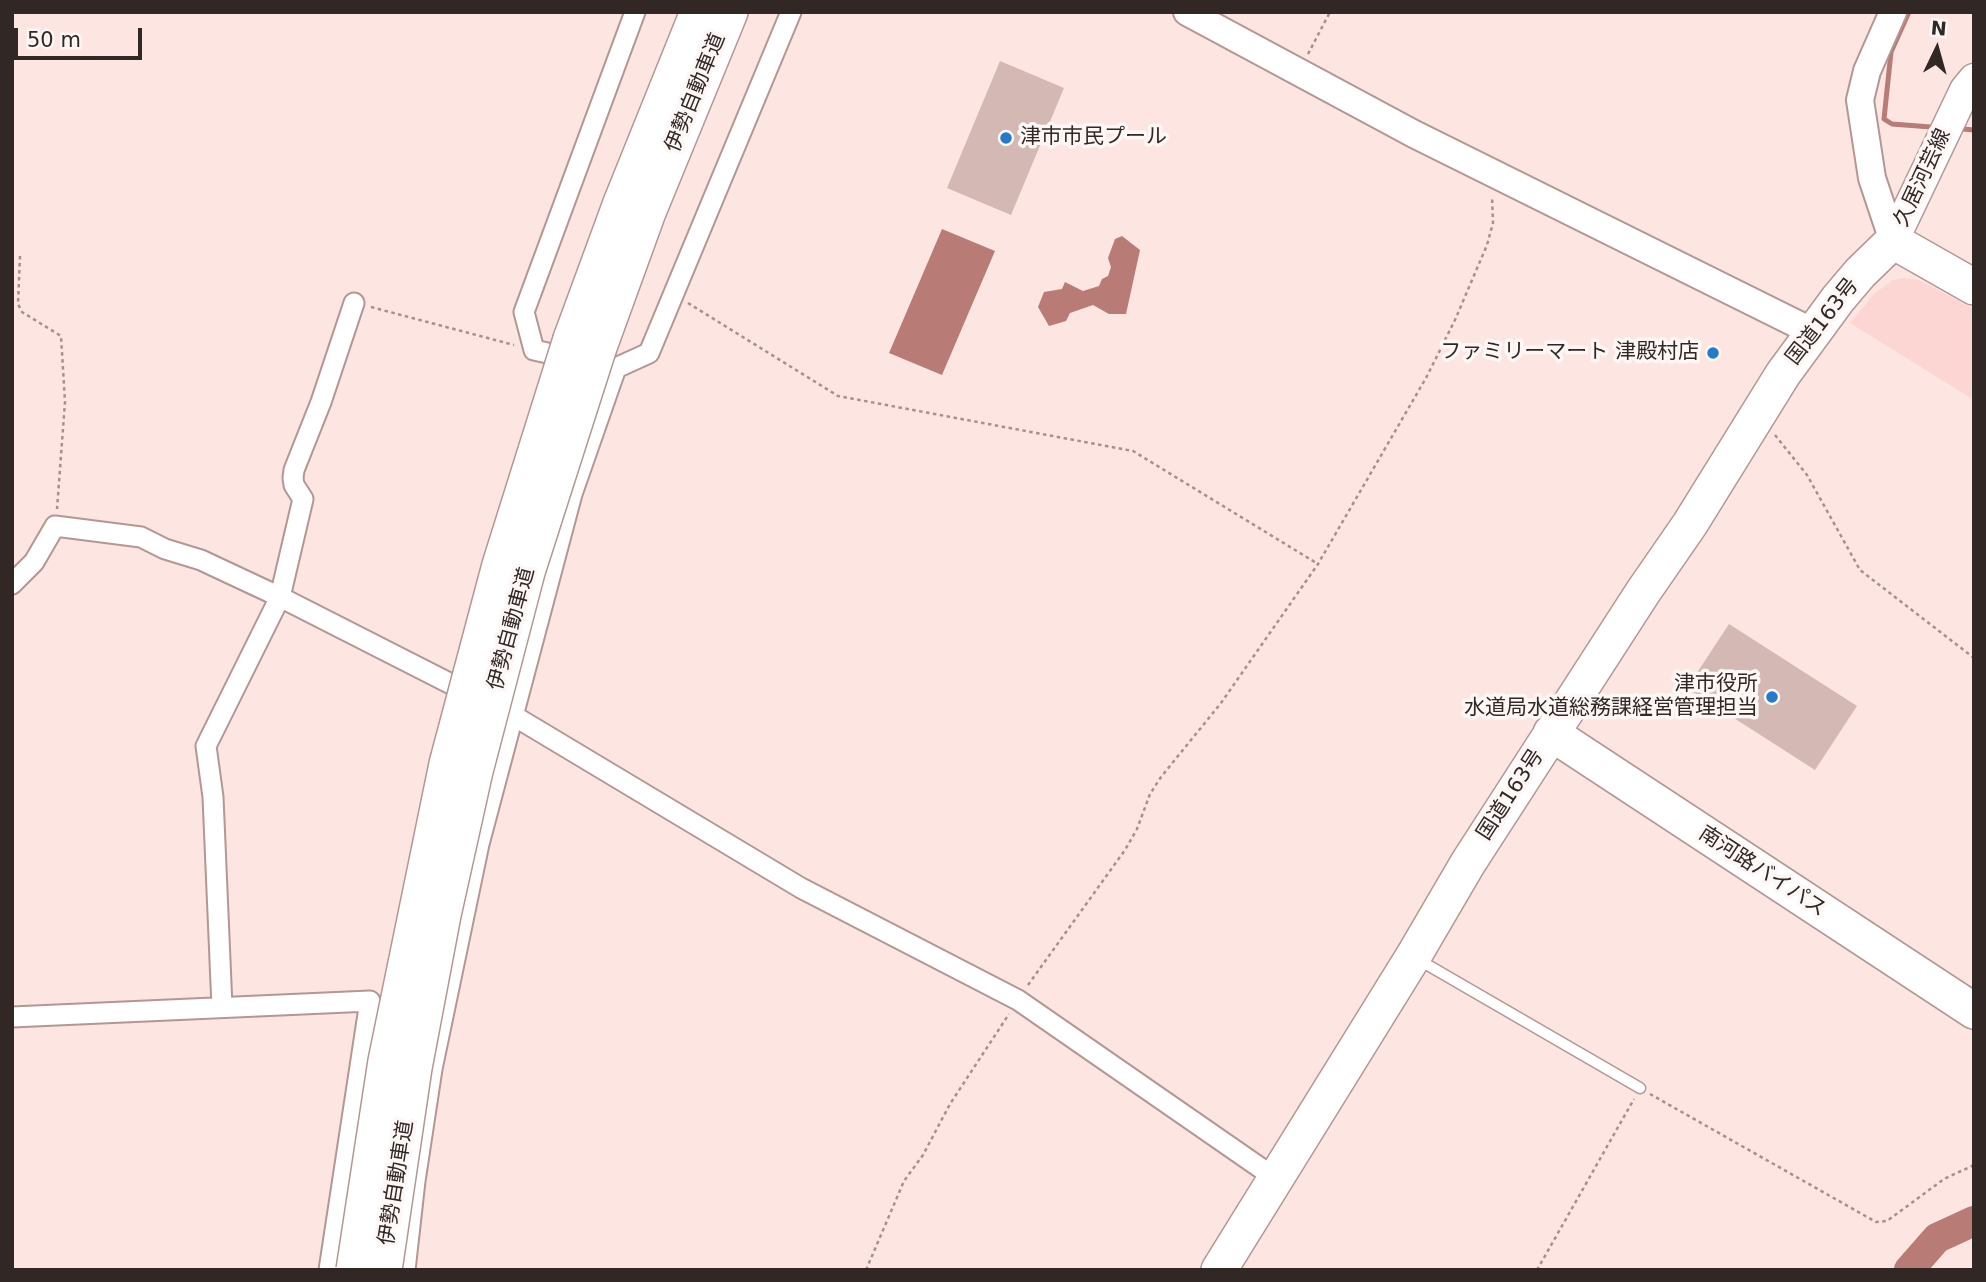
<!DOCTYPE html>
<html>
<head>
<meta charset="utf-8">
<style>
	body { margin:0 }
	#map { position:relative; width:1986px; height:1282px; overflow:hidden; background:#fde5e2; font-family:"DejaVu Sans",sans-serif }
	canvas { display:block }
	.frame { position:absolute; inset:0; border:14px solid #312725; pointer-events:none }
	.north { position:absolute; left:1902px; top:14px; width:70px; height:70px; -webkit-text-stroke:5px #fdf7f6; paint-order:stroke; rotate:5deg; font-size:19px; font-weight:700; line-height:28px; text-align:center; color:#312725 }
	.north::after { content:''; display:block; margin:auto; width:24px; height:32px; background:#312725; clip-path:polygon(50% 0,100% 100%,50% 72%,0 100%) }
	.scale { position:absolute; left:14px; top:28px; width:128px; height:32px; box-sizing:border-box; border:4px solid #312725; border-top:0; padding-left:9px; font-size:21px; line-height:24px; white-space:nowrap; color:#312725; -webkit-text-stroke:5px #fdf7f6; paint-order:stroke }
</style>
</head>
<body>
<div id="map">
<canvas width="1986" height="1282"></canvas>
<div class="frame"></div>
<div class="north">N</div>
<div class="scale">50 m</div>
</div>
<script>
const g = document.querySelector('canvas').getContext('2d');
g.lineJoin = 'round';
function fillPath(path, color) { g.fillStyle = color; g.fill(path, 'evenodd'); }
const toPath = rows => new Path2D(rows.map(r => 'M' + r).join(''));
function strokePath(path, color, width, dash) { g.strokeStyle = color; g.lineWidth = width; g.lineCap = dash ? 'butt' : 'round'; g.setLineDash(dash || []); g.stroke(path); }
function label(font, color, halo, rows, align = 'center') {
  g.font = font + ' "DejaVu Sans","Noto Sans JP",sans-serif'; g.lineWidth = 7; g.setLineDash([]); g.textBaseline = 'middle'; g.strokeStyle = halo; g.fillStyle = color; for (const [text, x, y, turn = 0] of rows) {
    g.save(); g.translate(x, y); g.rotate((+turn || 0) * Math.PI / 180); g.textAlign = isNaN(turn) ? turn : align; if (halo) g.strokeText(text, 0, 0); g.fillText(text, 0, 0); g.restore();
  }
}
const built = toPath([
	[1904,278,1919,280,1974,309,1974,400,1850,323,1875,293,1893,280]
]);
const water = toPath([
	[942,229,995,251,942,375,889,353],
	[1122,236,1140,250,1126,314,1109,314,1093,305,1070,313,1066,321,1049,326,1038,307,1044,292,1062,289,1065,282,1083,291,1099,286,1102,279,1108,276,1111,267,1108,258,1115,239]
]);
const stream = toPath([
	[1909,12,1891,52,1884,119,1892,124,1931,127],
	[1963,129,1974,130]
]);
const river = toPath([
	[1909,1270,1937,1238,1974,1221]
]);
const building = toPath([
	[1000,61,1064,88,1011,215,947,188],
	[1729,624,1857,706,1815,770,1687,688]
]);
const path = toPath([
	[1308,54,1330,12],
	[20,256,18,304,22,312,61,336,65,402,57,509],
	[688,303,838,396,1133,451,1318,564],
	[371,307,514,345],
	[1775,435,1807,475,1860,570,1974,658],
	[1028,985,1125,850,1137,829,1150,794,1161,777,1221,703,1318,564,1426,378,1455,320,1487,245,1493,223,1492,196],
	[1650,1094,1876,1222,1887,1221,1944,1179,1974,1165],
	[866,1270,904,1181,923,1155,950,1104,1009,1014],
	[1537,1270,1634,1099]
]);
const lane = toPath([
	[1419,960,1640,1088]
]);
const street = toPath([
	[574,359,534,350,524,312,635,12],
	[606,366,616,368,649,353,791,12],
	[12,584,34,562,55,526,141,537,165,549,201,560,280,597,514,716,801,888,1018,1000,1275,1178],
	[222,1007,213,797,206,746,280,597,303,499,294,485,293,478,294,470,321,402,354,303],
	[12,1017,370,1001,329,1270],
	[405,1270,415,1181,432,1069,479,844,572,494,616,368]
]);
const secondary = toPath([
	[1187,12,1414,134,1813,332],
	[1893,241,1872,178,1860,100,1867,71,1893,12]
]);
const primary = toPath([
	[1893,241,1965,90,1974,79]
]);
const highway = toPath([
	[571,339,621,203,698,12],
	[599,347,648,212,730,12],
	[1551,733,1974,1011],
	[1219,1270,1413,957,1468,863,1643,592,1690,524,1783,374,1838,299,1860,273,1893,241,1974,287]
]);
const highwayBridge = toPath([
	[354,1270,386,1061,447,764,500,565,571,339],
	[384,1270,414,1068,443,915,475,771,527,572,599,347]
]);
const markers = [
	[1006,138,7,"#247bc9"],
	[1713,353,7,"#247bc9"],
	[1772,697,7,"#247bc9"]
];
const streetNames = [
	["伊勢自動車道",696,93,-68],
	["久居河芸線",1923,178,-65],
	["国道163号",1823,322,-52],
	["伊勢自動車道",512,629,-75],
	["国道163号",1511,795,-57],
	["南河路バイパス",1762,872,33],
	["伊勢自動車道",397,1183,-81]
];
const poiNames = [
	["津市市民プール",1020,138,"left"],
	["ファミリーマート 津殿村店",1699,353],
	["津市役所",1758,685],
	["水道局水道総務課経営管理担当",1758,709]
];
fillPath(built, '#fcd6d2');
fillPath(water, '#b87b75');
strokePath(stream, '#b87b75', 5);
strokePath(river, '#b87b75', 30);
fillPath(building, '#d4b8b4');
strokePath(lane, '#b29794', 13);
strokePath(street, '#b29794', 23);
strokePath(secondary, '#b29794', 30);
strokePath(primary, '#b29794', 33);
strokePath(highway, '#b29794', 38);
strokePath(path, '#a3918f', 2.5, [3.5, 3.5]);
strokePath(lane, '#fff', 10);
strokePath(street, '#fff', 19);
strokePath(secondary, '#fff', 26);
strokePath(primary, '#fff', 30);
strokePath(highway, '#fff', 35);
strokePath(highwayBridge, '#b29794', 38, []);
strokePath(highwayBridge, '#fff', 35);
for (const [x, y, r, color] of markers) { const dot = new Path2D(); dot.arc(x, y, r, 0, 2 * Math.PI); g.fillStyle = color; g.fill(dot); strokePath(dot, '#fdf7f6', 2.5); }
label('21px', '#312725', '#fdf7f6', streetNames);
label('21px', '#312725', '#fdf7f6', poiNames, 'right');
</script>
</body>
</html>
